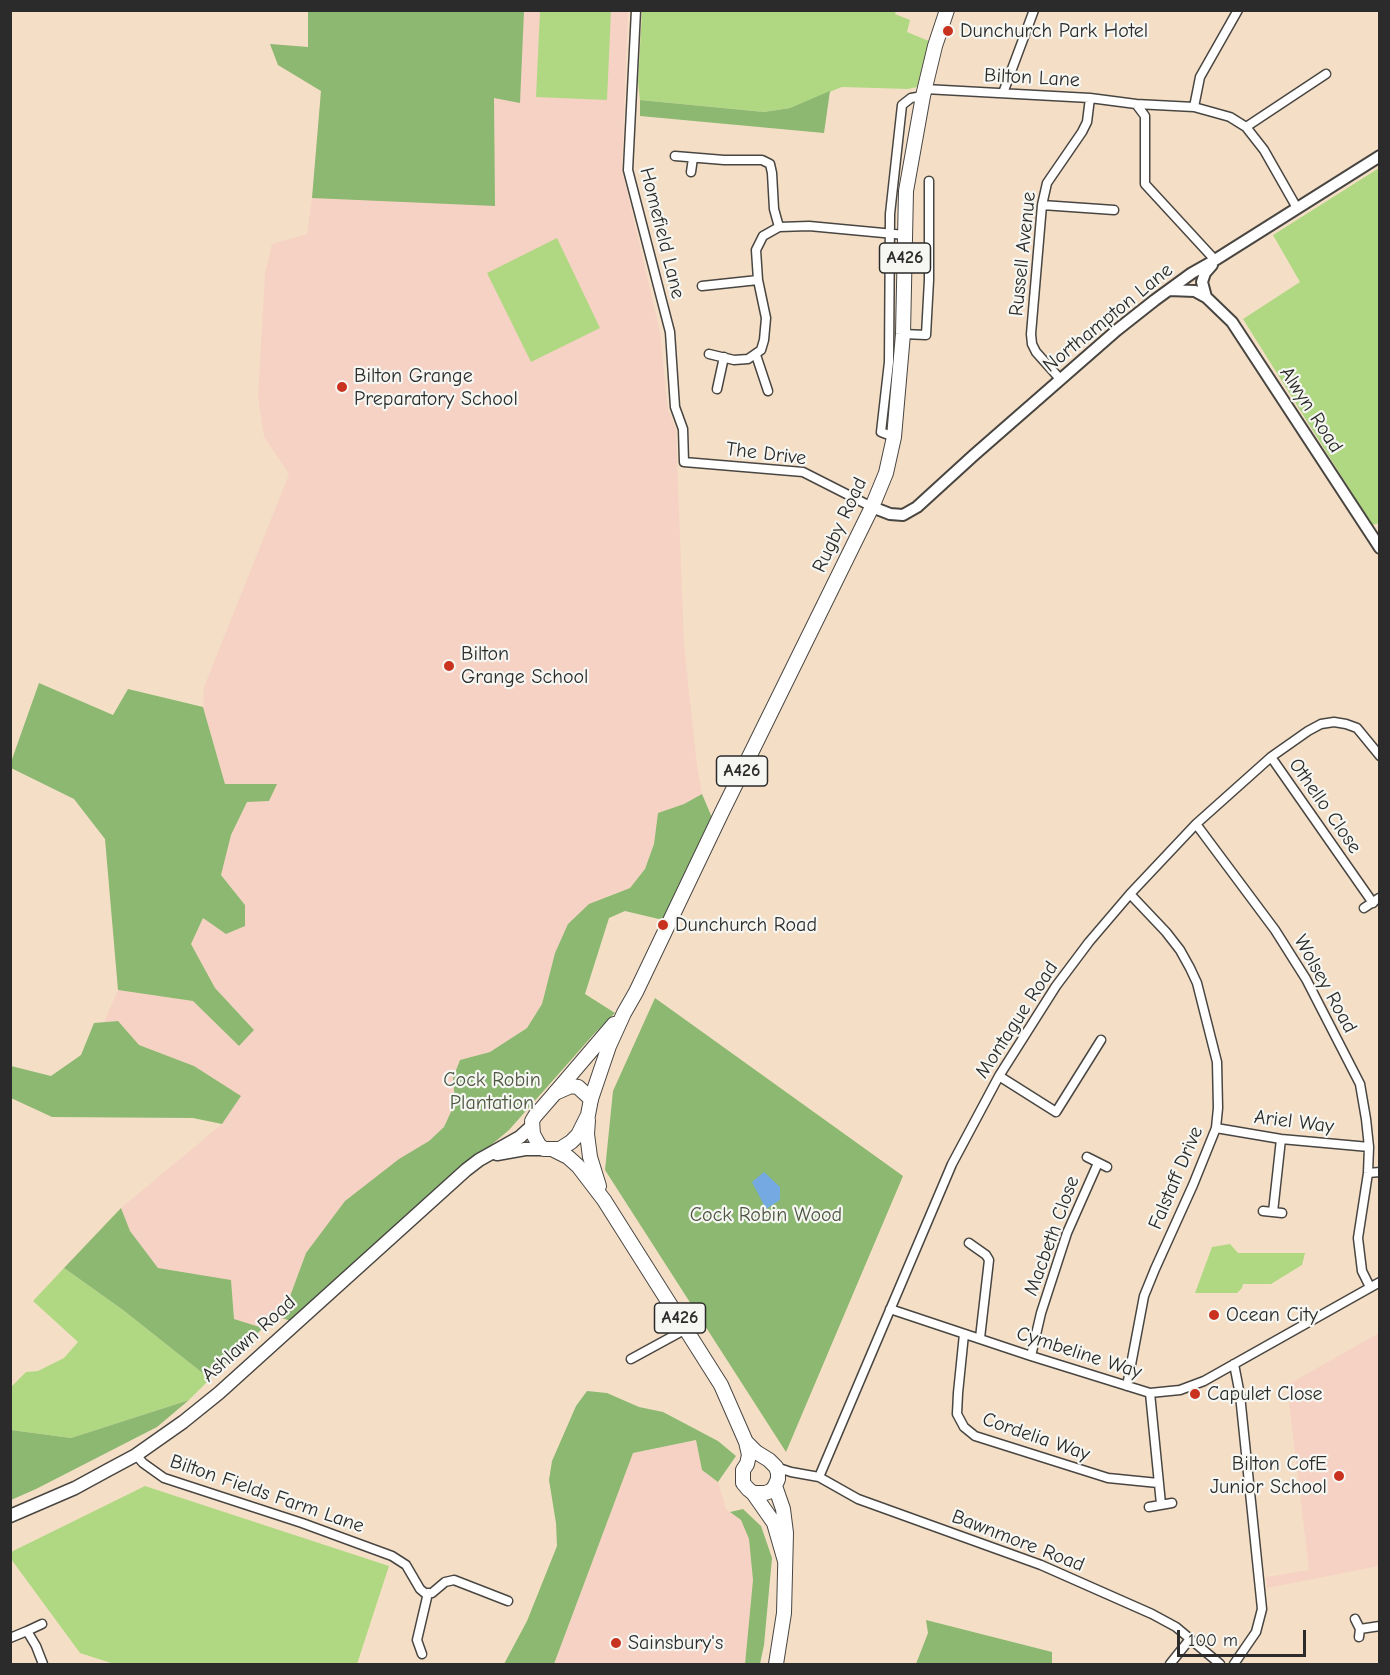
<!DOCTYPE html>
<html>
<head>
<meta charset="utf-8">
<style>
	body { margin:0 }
	#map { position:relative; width:1390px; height:1675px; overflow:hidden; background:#f4dfc6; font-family:"Comic Neue",sans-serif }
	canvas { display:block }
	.frame { position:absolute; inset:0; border:12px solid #2b2b2b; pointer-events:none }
	.scale { position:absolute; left:1177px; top:1630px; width:129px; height:27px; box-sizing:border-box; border:3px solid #2b2b2b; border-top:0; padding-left:8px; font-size:18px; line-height:21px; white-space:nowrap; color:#2b2b2b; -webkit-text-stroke:4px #f6f6f2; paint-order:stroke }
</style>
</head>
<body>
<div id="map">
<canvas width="1390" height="1675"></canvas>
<div class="frame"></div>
<div class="scale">100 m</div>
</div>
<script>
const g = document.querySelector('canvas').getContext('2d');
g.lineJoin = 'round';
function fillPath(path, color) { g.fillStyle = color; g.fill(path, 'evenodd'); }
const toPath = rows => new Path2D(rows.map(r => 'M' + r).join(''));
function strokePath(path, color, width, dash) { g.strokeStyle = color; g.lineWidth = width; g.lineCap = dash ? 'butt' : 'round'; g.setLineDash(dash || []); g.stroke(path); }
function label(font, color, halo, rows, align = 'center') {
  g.font = font + ' "Comic Neue",sans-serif'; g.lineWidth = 4.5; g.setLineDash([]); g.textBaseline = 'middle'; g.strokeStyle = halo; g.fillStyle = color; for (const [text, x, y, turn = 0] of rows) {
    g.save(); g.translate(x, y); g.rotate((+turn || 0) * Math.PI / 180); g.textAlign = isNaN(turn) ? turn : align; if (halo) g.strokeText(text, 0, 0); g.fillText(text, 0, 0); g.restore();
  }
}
const built = toPath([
	[308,11,628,11,622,169,660,332,668,410,676,428,684,645,697,765,702,794,684,804,658,813,654,844,645,869,630,888,607,896,555,953,542,1004,527,1028,490,1052,460,1060,453,1078,455,1103,444,1127,429,1141,399,1159,306,1253,282,1318,263,1328,234,1319,231,1280,158,1268,130,1231,121,1208,222,1124,241,1096,194,1066,139,1045,118,1021,104,1022,118,990,193,1001,239,1046,254,1030,215,988,191,944,203,918,245,905,221,875,231,835,247,802,277,784,225,784,203,707,204,687,289,474,264,437,258,396,265,274,272,244,307,234,312,198,321,91,278,65,270,44,308,47],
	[1379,1333,1379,1566,1267,1588,1266,1577,1309,1570,1287,1385],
	[696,1440,702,1470,718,1482,726,1509,741,1520,749,1539,753,1580,745,1664,554,1664,633,1453]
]);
const green = toPath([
	[540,11,611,11,607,100,536,97],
	[642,11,896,11,895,14,910,20,907,32,929,41,917,87,908,89,842,87,790,108,764,112,640,100,638,82],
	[1379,168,1380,523,1372,525,1243,319,1300,282,1273,235],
	[557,238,600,328,531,362,487,273],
	[1230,1244,1238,1253,1305,1253,1302,1265,1271,1284,1243,1284,1242,1288,1237,1293,1195,1293,1212,1247],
	[64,1268,123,1310,210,1379,189,1400,71,1438,11,1430,11,1387,26,1372,38,1371,64,1358,78,1342,33,1301],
	[145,1486,389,1566,357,1664,114,1664,80,1653,11,1559,11,1552]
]);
const forest = toPath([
	[308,11,524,11,520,103,494,98,495,206,312,198,321,91,278,65,270,44,308,47],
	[830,91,824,133,640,116,640,100,764,112,790,108],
	[39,683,113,715,128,689,203,707,225,784,277,784,269,801,247,802,231,835,221,875,245,905,245,926,226,934,203,918,191,944,215,988,254,1030,239,1046,193,1001,118,990,105,839,74,799,11,768,11,762],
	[702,794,713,820,663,920,625,911,609,918,585,994,615,1013,593,1035,509,1130,390,1230,335,1283,291,1321,282,1318,306,1253,345,1201,399,1159,429,1141,444,1127,455,1103,453,1078,460,1060,490,1052,527,1028,542,1004,555,953,568,924,589,904,630,888,645,869,654,844,658,813,684,804],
	[655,998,903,1176,786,1452,605,1170,613,1091],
	[118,1021,139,1045,194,1066,241,1096,222,1124,193,1118,52,1117,11,1098,11,1066,51,1076,81,1055,94,1023],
	[121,1208,130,1231,158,1268,231,1280,234,1319,263,1328,210,1379,123,1310,64,1268],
	[587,1391,607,1393,639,1407,663,1412,718,1441,736,1456,718,1482,702,1470,696,1440,633,1453,554,1664,504,1664,527,1621,557,1546,556,1523,549,1480,552,1461,576,1406],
	[189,1400,157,1427,36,1489,11,1500,11,1430,71,1438],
	[743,1509,761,1526,772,1558,764,1645,760,1664,745,1664,753,1580,749,1539,741,1520,730,1512],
	[926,1620,1052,1652,1052,1664,916,1664,928,1633]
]);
const water = toPath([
	[764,1172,780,1187,780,1200,766,1209,752,1182]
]);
const minor = toPath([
	[636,10,628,170,670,332,675,407,683,429,684,462,803,472,872,507],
	[925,89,1090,98,1136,104,1145,116,1145,184,1215,260],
	[1003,93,1034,10],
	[1136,104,1194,107,1230,117,1246,127,1264,150,1297,208],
	[1194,107,1200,77,1238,10],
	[1246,127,1326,74],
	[675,156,724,160,762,160,770,164,772,173,774,209,779,227],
	[691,172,693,158],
	[1042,205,1114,210],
	[702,286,758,280],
	[903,334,926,335,929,280,929,181],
	[709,354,734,360,748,359,761,350,764,340,766,318,758,280,756,250,763,236,779,227,809,226,905,235],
	[756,355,768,391],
	[1061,380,1036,352,1032,344,1031,334,1042,205,1047,183,1082,132,1087,122,1090,98],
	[717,389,724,357],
	[894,437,881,432,889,362,890,214,902,105,911,98,923,96],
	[1271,757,1373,903],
	[1196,824,1275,930,1306,979,1360,1084,1366,1119,1369,1147,1368,1173,1358,1238,1362,1271,1370,1287],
	[1364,908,1379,898],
	[999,1076,1056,1112,1101,1040],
	[1216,1128,1281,1139,1369,1147],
	[1087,1157,1107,1167],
	[1368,1173,1380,1172],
	[1263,1211,1282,1213],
	[1273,1212,1281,1139],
	[969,1243,986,1255,989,1260,980,1338],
	[890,1309,1031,1356,1150,1393,1180,1390,1204,1381,1380,1282],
	[964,1334,958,1393,957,1414,964,1427,975,1436,1108,1478,1158,1483],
	[1031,1356,1041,1313,1067,1233,1098,1163],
	[631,1359,686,1329],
	[1127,1386,1144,1296,1155,1269,1193,1185,1216,1128,1218,1108,1217,1062,1197,983,1190,968,1180,950,1166,932,1130,894],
	[1150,1393,1161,1504],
	[136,1455,143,1463,164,1478,302,1523,392,1556,406,1565,420,1589,426,1594,432,1593,445,1582,454,1580,508,1601],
	[776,1467,791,1472,819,1477,858,1499,1041,1565,1152,1614,1176,1627,1220,1664],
	[819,1477,952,1164,999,1076,1056,986,1089,942,1130,894,1196,824,1271,757,1308,731,1321,724,1334,722,1346,724,1357,728,1380,756],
	[1149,1507,1172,1503],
	[1355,1619,1360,1629,1359,1637],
	[1360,1629,1380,1626],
	[27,1631,42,1624],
	[10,1638,27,1631,36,1646,43,1664],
	[422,1654,417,1640,428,1593],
	[1170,1664,1190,1639],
	[1234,1664,1256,1632,1262,1609,1240,1395,1234,1364]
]);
const tertiary = toPath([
	[1169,290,1195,291,1206,297,1232,322,1380,548],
	[1206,297,1202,282,1205,273,1212,265],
	[872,507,890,514,903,515,917,507,974,455,1117,330,1155,300,1192,273,1215,260,1380,156]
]);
const secondary = toPath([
	[497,1154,525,1149,544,1149],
	[10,1516,75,1488,108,1470,136,1455,183,1422,219,1393,466,1170,479,1160,520,1137,532,1126]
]);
const primary = toPath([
	[555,1093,614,1024],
	[591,1099,609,1046,624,1013,636,992,721,814,872,507,886,473,894,437,903,334,906,191,923,96,935,46,947,10]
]);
const trunk = toPath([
	[571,1086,578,1087,591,1099,588,1115,578,1135,571,1142,560,1149,544,1149,539,1145,533,1134,532,1121,535,1116,555,1093,571,1086],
	[588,1120,587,1134,590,1157,599,1186],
	[554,1150,568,1157,578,1166,604,1200,721,1385,746,1442,749,1455,747,1464,743,1470,743,1483,748,1489,753,1493,774,1523,785,1561],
	[746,1442,756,1452,769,1460,776,1467,778,1473,778,1479,775,1486,771,1491,765,1493,753,1493],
	[775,1486,783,1509,786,1533,784,1613,776,1664]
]);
const markers = [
	[948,31,6,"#c8321e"],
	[342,387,6,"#c8321e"],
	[449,666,6,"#c8321e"],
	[663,925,6,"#c8321e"],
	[1214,1315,6,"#c8321e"],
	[1195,1394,6,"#c8321e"],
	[1339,1476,6,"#c8321e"],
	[616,1643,6,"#c8321e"]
];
const shields = [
	[905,258,51],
	[742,771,51],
	[680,1318,51]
];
const shieldNames = [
	["A426",905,258],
	["A426",742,771],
	["A426",680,1318]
];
const poiNames = [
	["Dunchurch Park Hotel",960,31],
	["Bilton Grange",354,376],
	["Preparatory School",354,399],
	["Bilton",461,654],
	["Grange School",461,677],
	["Dunchurch Road",675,925],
	["Ocean City",1226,1315],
	["Capulet Close",1207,1394],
	["Bilton CofE",1327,1464,"right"],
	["Junior School",1327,1487,"right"],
	["Sainsbury's",628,1643]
];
const streetNames = [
	["Bilton Lane",1032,78,3],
	["Homefield Lane",662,233,76],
	["Russell Avenue",1023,254,-84],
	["Northampton Lane",1108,318,-39],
	["Alwyn Road",1311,410,57],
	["The Drive",766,454,7],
	["Rugby Road",840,525,-65],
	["Othello Close",1325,806,55],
	["Wolsey Road",1325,984,61],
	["Montague Road",1017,1020,-57],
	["Ariel Way",1294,1122,7],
	["Falstaff Drive",1176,1178,-67],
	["Macbeth Close",1052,1236,-70],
	["Ashlawn Road",249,1339,-42],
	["Cymbeline Way",1079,1353,18],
	["Cordelia Way",1036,1437,19],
	["Bilton Fields Farm Lane",267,1494,19],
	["Bawnmore Road",1018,1541,21]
];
const parkNames = [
	["Cock Robin",492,1080],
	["Plantation",492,1103],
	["Cock Robin Wood",766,1215]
];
fillPath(built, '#f6d2c4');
fillPath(green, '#b0d883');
fillPath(forest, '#8cb871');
fillPath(water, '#74a9e2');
strokePath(minor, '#494642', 11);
strokePath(tertiary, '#494642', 14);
strokePath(secondary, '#494642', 15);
strokePath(primary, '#494642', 16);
strokePath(trunk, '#494642', 16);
strokePath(minor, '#fff', 8);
strokePath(tertiary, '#fff', 10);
strokePath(secondary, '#fff', 12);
strokePath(primary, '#fff', 14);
strokePath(trunk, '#fff', 14);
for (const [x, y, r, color] of markers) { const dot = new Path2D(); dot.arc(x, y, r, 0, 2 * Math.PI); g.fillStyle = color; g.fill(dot); strokePath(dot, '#f6f6f2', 2); }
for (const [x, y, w] of shields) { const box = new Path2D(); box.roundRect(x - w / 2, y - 15, w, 30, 4.5); g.fillStyle = '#f6f6f2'; g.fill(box); strokePath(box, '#2b2b2b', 1.5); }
label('bold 18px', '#2b2b2b', null, shieldNames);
label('20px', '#2b2b2b', '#f6f6f2', poiNames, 'left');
label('20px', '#2b2b2b', '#f6f6f2', streetNames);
label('20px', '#4c5641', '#f6f6f2', parkNames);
</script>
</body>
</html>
